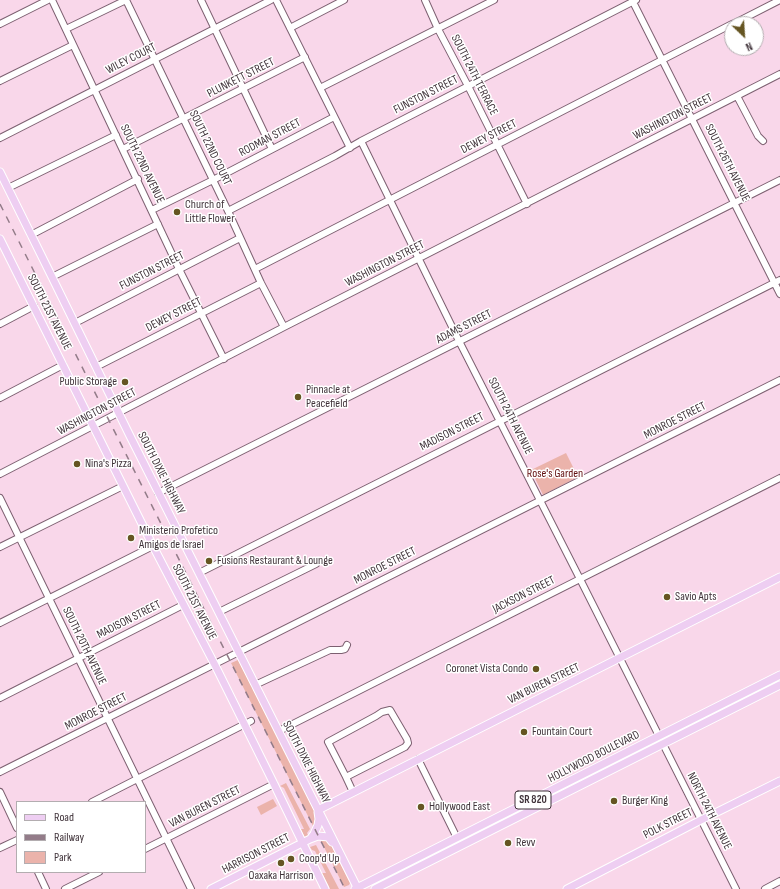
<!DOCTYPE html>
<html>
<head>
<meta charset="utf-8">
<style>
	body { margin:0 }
	#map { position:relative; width:780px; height:889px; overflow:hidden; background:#f9d7ea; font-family:"Sofia Sans Condensed",sans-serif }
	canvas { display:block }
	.legend { position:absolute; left:16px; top:801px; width:130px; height:72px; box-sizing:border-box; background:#fff; border:1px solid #b3adb0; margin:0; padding:5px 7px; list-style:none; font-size:12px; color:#40333a }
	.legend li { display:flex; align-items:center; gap:8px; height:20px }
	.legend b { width:20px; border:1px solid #b3adb0 }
	.north { position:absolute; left:724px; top:16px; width:40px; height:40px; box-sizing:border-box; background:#fff; border:1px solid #b3adb0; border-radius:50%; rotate:155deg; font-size:11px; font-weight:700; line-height:16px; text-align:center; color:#40333a }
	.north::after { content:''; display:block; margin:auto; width:14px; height:18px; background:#655522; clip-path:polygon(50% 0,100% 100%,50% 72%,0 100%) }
</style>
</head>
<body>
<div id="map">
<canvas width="780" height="889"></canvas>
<ul class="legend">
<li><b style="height:5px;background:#eecef2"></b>Road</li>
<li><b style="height:5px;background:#937c89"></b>Railway</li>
<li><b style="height:11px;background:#ebb3ab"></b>Park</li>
</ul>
<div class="north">N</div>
</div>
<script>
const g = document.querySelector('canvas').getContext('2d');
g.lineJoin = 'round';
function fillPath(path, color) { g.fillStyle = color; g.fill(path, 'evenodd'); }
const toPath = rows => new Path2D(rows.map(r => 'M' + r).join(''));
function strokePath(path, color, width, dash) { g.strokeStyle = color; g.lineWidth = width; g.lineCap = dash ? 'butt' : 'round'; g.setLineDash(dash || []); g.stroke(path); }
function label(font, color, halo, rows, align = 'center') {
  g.font = font + ' "Sofia Sans Condensed",sans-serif'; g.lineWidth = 3; g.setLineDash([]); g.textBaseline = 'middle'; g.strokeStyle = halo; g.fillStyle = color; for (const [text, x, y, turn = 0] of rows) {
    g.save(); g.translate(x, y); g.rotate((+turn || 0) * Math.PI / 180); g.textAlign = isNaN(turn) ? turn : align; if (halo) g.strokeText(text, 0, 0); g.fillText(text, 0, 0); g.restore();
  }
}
const green = toPath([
	[566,453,578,477,543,495,531,470],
	[238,660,317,814,314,828,231,663],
	[286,783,310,829,307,833,309,837,305,838,301,829,304,829,284,788,280,786],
	[273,799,277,806,261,815,257,807],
	[321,841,329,841,350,883,349,885,344,887],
	[316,845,339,889,330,889,322,873,326,873,315,851,312,850,310,847]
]);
const minor = toPath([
	[52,0,179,269,224,359],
	[126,0,228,211,261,283,284,327],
	[201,0,272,149],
	[276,0,350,148],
	[425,0,438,29,468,86,527,204],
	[632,0,780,294],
	[0,24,48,0],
	[733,24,780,0],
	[290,28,344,0],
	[66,29,126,0],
	[0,81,73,45],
	[320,88,494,0],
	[737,96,758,136,763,141],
	[0,138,271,0],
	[361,141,459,341,580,579,736,889],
	[123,149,305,57],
	[8,188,116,135],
	[152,210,213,180,334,117],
	[228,211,335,156,361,141,636,0],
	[31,235,138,179],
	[255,269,732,24],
	[52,277,158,224],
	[75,323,240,238],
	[0,324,34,306],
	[96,367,261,283],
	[0,398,63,365],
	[0,474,284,327,780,74],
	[158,493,780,180],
	[0,498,191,889],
	[0,547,123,486],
	[199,573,780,280],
	[219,612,316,564],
	[0,623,153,546],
	[255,685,330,650,341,650,345,649,347,645],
	[0,698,183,605],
	[279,731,780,478],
	[418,759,457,838],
	[0,772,780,380],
	[346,777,405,747,408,743,407,739,390,710,382,712,376,716,328,742,346,777,353,792],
	[0,792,17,828],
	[92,802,251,721],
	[0,848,17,840],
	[145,849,274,784],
	[38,872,46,889],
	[65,889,99,872],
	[765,889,780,881]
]);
const major = toPath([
	[0,172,52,277,130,436,358,889],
	[0,239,153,546,217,669,274,784,325,889],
	[318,810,780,577],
	[311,838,314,834,318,825,319,819,318,812],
	[211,889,310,839,318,836,328,837,332,842],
	[355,889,780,675],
	[375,889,780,685],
	[567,889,701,820,780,781]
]);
const rail = toPath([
	[0,204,345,889]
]);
const markers = [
	[177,212,4,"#655522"],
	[125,382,4,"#655522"],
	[298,397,4,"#655522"],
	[77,464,4,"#655522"],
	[131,538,4,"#655522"],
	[209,561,4,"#655522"],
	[667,597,4,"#655522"],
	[536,669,4,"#655522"],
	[524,732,4,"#655522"],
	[614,801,4,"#655522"],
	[421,807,4,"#655522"],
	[508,843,4,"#655522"],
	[291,859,4,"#655522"],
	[281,863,4,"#655522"]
];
const shields = [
	[533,800,36]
];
const shieldNames = [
	["SR 820",533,800]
];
const streetNames = [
	["WILEY COURT",131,59,-27],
	["SOUTH 24TH TERRACE",474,75,63],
	["PLUNKETT STREET",241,78,-27],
	["FUNSTON STREET",426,95,-27],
	["WASHINGTON STREET",673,117,-27],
	["DEWEY STREET",489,137,-27],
	["RODMAN STREET",270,138,-28],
	["SOUTH 22ND COURT",210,148,64],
	["SOUTH 26TH AVENUE",727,163,63],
	["SOUTH 22ND AVENUE",142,164,64],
	["WASHINGTON STREET",385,264,-27],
	["FUNSTON STREET",152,271,-27],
	["SOUTH 21ST AVENUE",49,312,63],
	["DEWEY STREET",174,315,-27],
	["ADAMS STREET",464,327,-27],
	["WASHINGTON STREET",97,412,-28],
	["SOUTH 24TH AVENUE",510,416,63],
	["MONROE STREET",675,421,-27],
	["MADISON STREET",452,432,-27],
	["SOUTH DIXIE HIGHWAY",161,473,63],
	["MONROE STREET",385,566,-27],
	["JACKSON STREET",524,595,-27],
	["SOUTH 21ST AVENUE",194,602,63],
	["MADISON STREET",129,620,-27],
	["SOUTH 20TH AVENUE",84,646,64],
	["VAN BUREN STREET",544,684,-26],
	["MONROE STREET",96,712,-27],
	["HOLLYWOOD BOULEVARD",594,757,-27],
	["SOUTH DIXIE HIGHWAY",306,762,63],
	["VAN BUREN STREET",205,807,-27],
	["NORTH 24TH AVENUE",709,811,63],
	["POLK STREET",668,824,-27],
	["HARRISON STREET",256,854,-27]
];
const poiNames = [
	["Church of",185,205],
	["Little Flower",185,219],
	["Public Storage",117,382,"right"],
	["Pinnacle at",306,390],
	["Peacefield",306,404],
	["Nina's Pizza",85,464],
	["Ministerio Profetico",139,531],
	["Amigos de Israel",139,545],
	["Fusions Restaurant & Lounge",217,561],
	["Savio Apts",675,597],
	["Coronet Vista Condo",528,669,"right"],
	["Fountain Court",532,732],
	["Burger King",622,801],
	["Hollywood East",429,807],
	["Revv",516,843],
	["Coop'd Up",299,859],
	["Oaxaka Harrison",281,876,"center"]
];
const parkNames = [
	["Rose's Garden",555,474]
];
fillPath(green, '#ebb3ab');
strokePath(minor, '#7d6071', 8);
strokePath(major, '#fff', 9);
strokePath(minor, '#fff', 6);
strokePath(major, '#eecef2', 7);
strokePath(rail, '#937c89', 1.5, [7, 7]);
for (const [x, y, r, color] of markers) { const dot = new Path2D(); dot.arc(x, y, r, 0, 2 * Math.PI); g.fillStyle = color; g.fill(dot); strokePath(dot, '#fff', 1.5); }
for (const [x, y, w] of shields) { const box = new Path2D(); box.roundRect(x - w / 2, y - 9, w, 18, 3); g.fillStyle = '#fff'; g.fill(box); strokePath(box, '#40333a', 1); }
label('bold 11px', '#40333a', null, shieldNames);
label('12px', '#40333a', '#fff', streetNames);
label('12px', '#40333a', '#fff', poiNames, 'left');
label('12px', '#610d0d', '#fff', parkNames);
</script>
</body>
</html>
